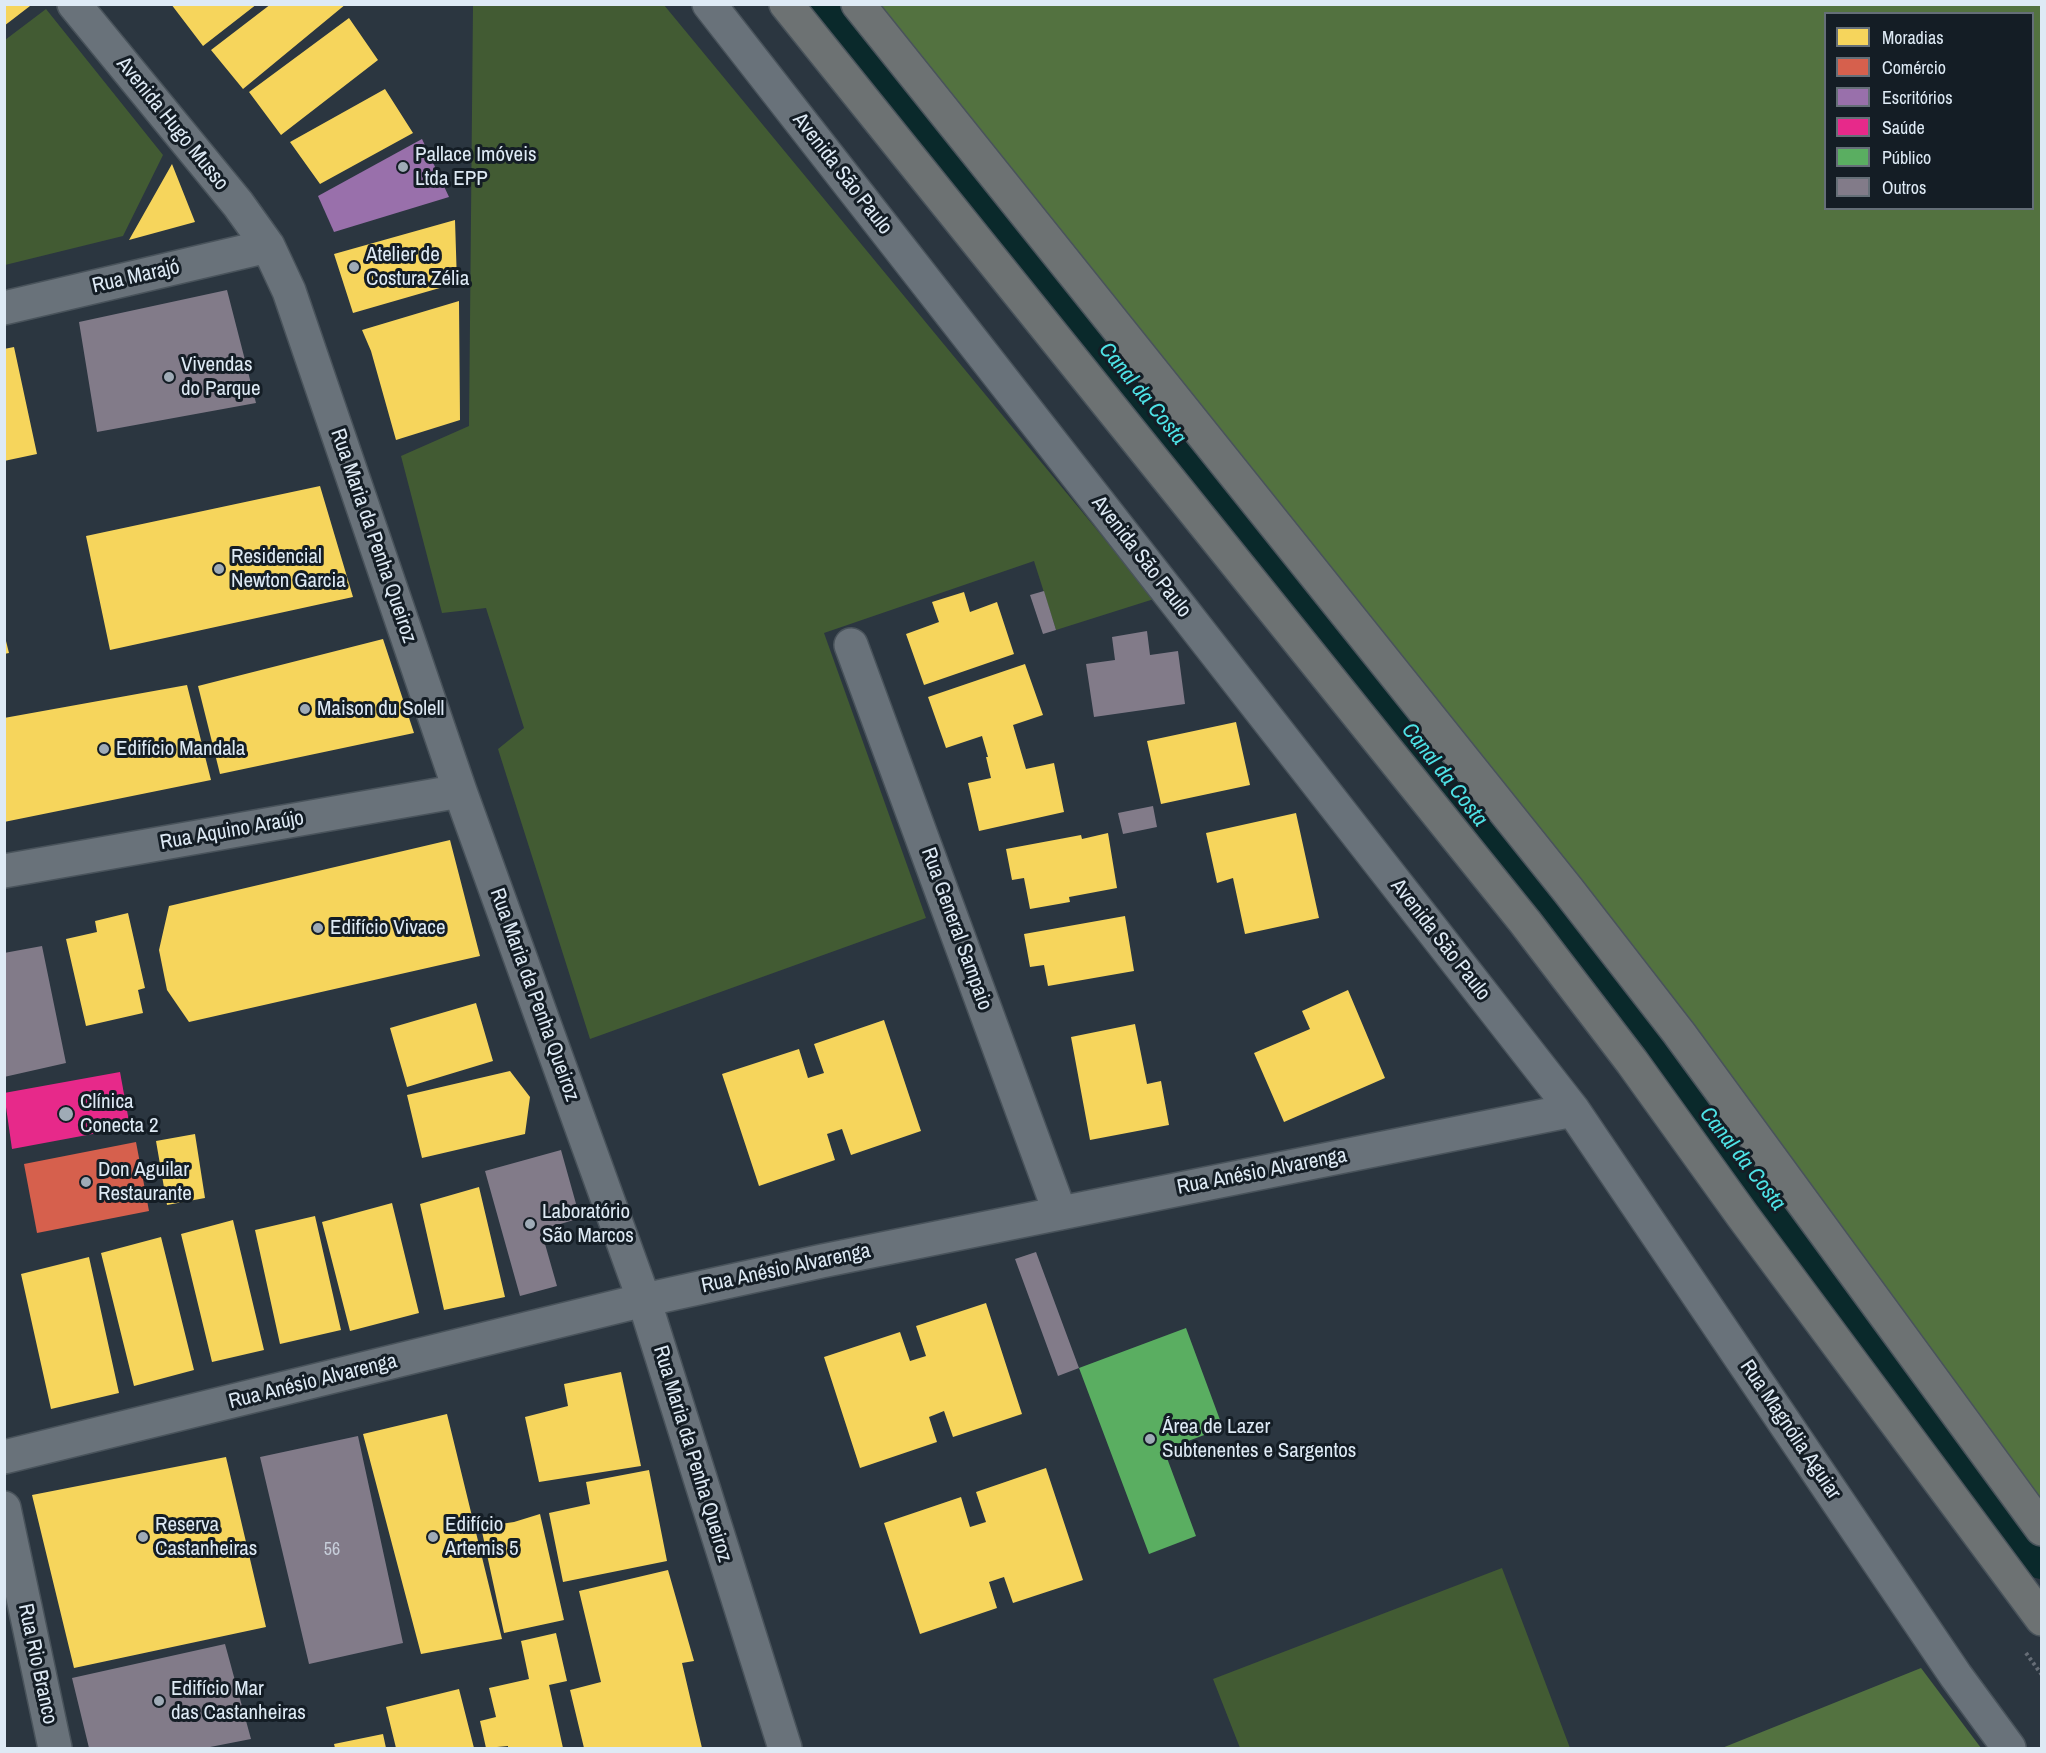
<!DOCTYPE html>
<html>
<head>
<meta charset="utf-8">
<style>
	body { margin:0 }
	#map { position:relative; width:2046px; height:1753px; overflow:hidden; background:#2b3640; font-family:"Archivo Narrow",sans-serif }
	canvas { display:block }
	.frame { position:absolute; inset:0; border:6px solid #deeaf5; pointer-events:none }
	.legend { position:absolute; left:1824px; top:12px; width:210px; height:198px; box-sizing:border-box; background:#141d25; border:2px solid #656f78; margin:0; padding:8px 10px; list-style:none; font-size:18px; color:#deeaf5 }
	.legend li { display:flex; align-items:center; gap:12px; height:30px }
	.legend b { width:30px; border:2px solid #656f78 }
</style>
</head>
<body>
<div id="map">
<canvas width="2046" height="1753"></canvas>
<div class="frame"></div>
<ul class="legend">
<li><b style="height:16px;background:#f6d55c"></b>Moradias</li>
<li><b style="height:16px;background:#d6604d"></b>Comércio</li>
<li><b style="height:16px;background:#9970ab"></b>Escritórios</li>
<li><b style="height:16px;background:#e7298a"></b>Saúde</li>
<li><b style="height:16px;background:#5aae61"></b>Público</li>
<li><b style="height:16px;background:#827b89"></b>Outros</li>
</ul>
</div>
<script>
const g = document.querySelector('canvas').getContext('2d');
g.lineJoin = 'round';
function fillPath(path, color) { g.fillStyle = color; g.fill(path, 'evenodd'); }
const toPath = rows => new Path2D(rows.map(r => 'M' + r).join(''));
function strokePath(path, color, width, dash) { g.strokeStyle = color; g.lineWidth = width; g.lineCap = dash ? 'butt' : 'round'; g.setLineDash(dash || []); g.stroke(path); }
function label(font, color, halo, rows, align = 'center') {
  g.font = font + ' "Archivo Narrow",sans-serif'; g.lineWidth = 6; g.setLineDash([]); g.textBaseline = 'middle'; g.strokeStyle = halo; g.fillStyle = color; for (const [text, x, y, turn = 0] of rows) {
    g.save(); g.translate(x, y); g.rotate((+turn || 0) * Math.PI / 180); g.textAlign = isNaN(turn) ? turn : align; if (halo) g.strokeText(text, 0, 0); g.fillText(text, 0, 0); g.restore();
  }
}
const green = toPath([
	[473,5,664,5,1154,599,1056,630,1034,561,824,633,926,918,590,1039,498,749,524,728,486,608,442,613,401,456,469,426],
	[46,9,163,155,123,236,5,265,5,40],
	[1502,1568,1570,1748,1240,1748,1213,1679]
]);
const forest = toPath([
	[879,5,2041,5,2041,1563,969,124],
	[1826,14,2032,14,2032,208,1826,208],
	[1921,1668,1981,1748,1722,1748]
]);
const homes = toPath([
	[4,4,29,4,30,6,4,26],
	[171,4,257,4,203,46],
	[271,4,346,4,243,89,211,50],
	[349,18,378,60,281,135,249,92],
	[385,89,413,133,320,184,290,142],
	[172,164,195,222,129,240],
	[455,220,457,283,353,313,334,254],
	[459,301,460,420,396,440,371,351,362,330],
	[14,347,37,454,4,461,4,349],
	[320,486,353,597,110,650,86,536],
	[964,592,970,612,997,602,1014,654,924,685,906,634,939,622,932,602],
	[4,633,9,653,4,654],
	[383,639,414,733,220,774,198,686],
	[1025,664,1043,715,1013,725,1026,769,1054,763,1064,812,979,831,968,783,991,778,986,757,988,757,982,736,946,748,928,697],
	[187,685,211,780,4,822,4,718],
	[1236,722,1250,785,1161,804,1147,741],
	[1296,813,1319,918,1245,934,1233,878,1217,883,1206,833],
	[1108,833,1117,888,1069,897,1070,902,1030,909,1024,878,1012,880,1006,849,1081,835,1082,839],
	[450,840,480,956,189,1022,167,990,159,950,169,906],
	[128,913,145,988,138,990,143,1013,86,1026,66,939,97,932,95,921],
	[1125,916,1134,971,1048,986,1044,965,1030,967,1024,934],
	[1348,990,1385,1078,1284,1122,1254,1053,1310,1029,1302,1011],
	[476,1003,493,1061,407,1087,390,1028],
	[884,1020,921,1131,851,1155,842,1129,827,1134,835,1160,759,1186,722,1074,799,1049,808,1078,824,1073,814,1044],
	[1135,1024,1147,1084,1161,1081,1169,1125,1090,1140,1071,1037],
	[510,1071,530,1097,525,1134,422,1158,407,1095],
	[195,1134,205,1198,167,1205,156,1141],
	[479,1187,505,1297,444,1310,420,1204],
	[392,1203,419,1313,350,1331,322,1222],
	[315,1216,341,1330,280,1344,255,1230],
	[233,1220,264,1350,212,1362,181,1234],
	[161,1237,194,1370,134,1386,101,1253],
	[89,1257,119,1393,51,1409,21,1274],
	[986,1303,1022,1414,953,1437,944,1411,929,1417,937,1442,860,1468,824,1357,900,1332,910,1361,926,1356,916,1326],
	[621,1372,641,1466,539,1482,525,1417,568,1406,564,1384],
	[447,1414,502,1639,421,1654,363,1434],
	[226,1457,266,1627,74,1668,32,1495],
	[1046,1468,1083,1580,1013,1603,1004,1577,989,1582,997,1608,920,1634,884,1523,961,1497,970,1527,986,1522,976,1492],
	[649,1470,667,1561,563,1582,549,1513,590,1504,586,1482],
	[540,1514,564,1620,504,1633,481,1527,514,1522],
	[668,1570,694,1661,682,1663,702,1748,584,1748,570,1690,601,1682,579,1591],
	[556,1633,567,1681,549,1685,563,1748,508,1748,508,1746,486,1748,480,1721,496,1717,489,1688,529,1679,521,1641],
	[459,1689,474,1748,396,1748,386,1707],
	[383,1734,386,1748,335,1748,334,1744]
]);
const shops = toPath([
	[136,1142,149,1211,37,1233,24,1164]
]);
const offices = toPath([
	[422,139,449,197,334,232,318,196]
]);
const health = toPath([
	[120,1072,130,1127,12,1149,4,1093]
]);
const public = toPath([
	[1186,1328,1223,1428,1164,1450,1196,1536,1149,1554,1079,1368]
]);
const canal = toPath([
	[830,4,1130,375,1299,594,1340,642,1913,1380,2042,1558]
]);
const building = toPath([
	[227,290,256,403,97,432,79,322],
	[1044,591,1056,630,1043,634,1030,595],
	[1147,631,1150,655,1178,651,1185,704,1094,717,1086,664,1115,660,1112,637],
	[1153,806,1157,827,1123,834,1118,813],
	[42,946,66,1063,4,1077,4,953],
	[561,1150,580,1218,541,1230,557,1286,520,1296,485,1171],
	[1036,1252,1079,1368,1058,1376,1015,1259],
	[358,1436,403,1643,309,1664,260,1457],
	[225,1644,251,1739,205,1748,89,1748,72,1678]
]);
const path = toPath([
	[2026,1653,2042,1675]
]);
const minor = toPath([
	[74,4,238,204,268,246,289,291,460,791,644,1300,785,1748],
	[709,4,1573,1110,1956,1676,2009,1748],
	[4,308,268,246],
	[851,645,1060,1213],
	[4,871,460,791],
	[4,1457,644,1300,822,1261,1573,1110],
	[4,1508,55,1748]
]);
const major = toPath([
	[786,4,1525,922,1632,1062,1742,1215,2042,1619],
	[858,4,1568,890,1679,1033,2042,1529]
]);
const markers = [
	[403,167,6,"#9fabb6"],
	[354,267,6,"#9fabb6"],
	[169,377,6,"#9fabb6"],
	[219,569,6,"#9fabb6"],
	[305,709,6,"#9fabb6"],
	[104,749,6,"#9fabb6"],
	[318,928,6,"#9fabb6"],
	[66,1114,8,"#9fabb6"],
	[86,1182,6,"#9fabb6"],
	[530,1224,6,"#9fabb6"],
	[1150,1439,6,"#9fabb6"],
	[143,1537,6,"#9fabb6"],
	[433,1537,6,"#9fabb6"],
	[159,1701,6,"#9fabb6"]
];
const numberNames = [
	["56",332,1550]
];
const streetNames = [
	["Avenida Hugo Musso",172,124,51],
	["Avenida São Paulo",842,174,52],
	["Rua Marajó",136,277,-13],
	["Rua Maria da Penha Queiroz",373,536,71],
	["Avenida São Paulo",1141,557,52],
	["Rua Aquino Araújo",232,831,-10],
	["Rua General Sampaio",956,929,70],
	["Avenida São Paulo",1440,940,52],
	["Rua Maria da Penha Queiroz",534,995,70],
	["Rua Anésio Alvarenga",1262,1172,-11],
	["Rua Anésio Alvarenga",786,1269,-12],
	["Rua Anésio Alvarenga",313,1382,-14],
	["Rua Magnólia Aguiar",1790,1430,56],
	["Rua Maria da Penha Queiroz",692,1454,73],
	["Rua Rio Branco",37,1664,78]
];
const poiNames = [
	["Pallace Imóveis",415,155],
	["Ltda EPP",415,179],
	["Atelier de",366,255],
	["Costura Zélia",366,279],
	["Vivendas",181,365],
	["do Parque",181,389],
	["Residencial",231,557],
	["Newton Garcia",231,581],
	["Maison du Solell",317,709],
	["Edifício Mandala",116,749],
	["Edifício Vivace",330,928],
	["Clínica",80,1102],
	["Conecta 2",80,1126],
	["Don Aguilar",98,1170],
	["Restaurante",98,1194],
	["Laboratório",542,1212],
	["São Marcos",542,1236],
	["Área de Lazer",1162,1427],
	["Subtenentes e Sargentos",1162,1451],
	["Reserva",155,1525],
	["Castanheiras",155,1549],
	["Edifício",445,1525],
	["Artemis 5",445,1549],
	["Edifício Mar",171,1689],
	["das Castanheiras",171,1713]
];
const waterNames = [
	["Canal da Costa",1142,394,51],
	["Canal da Costa",1444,775,52],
	["Canal da Costa",1742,1159,52]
];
fillPath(green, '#425b33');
fillPath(forest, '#537240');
fillPath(homes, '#f6d55c');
fillPath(shops, '#d6604d');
fillPath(offices, '#9970ab');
fillPath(health, '#e7298a');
fillPath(public, '#5aae61');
strokePath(canal, '#0a292b', 42);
fillPath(building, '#827b89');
strokePath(minor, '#49535b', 36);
strokePath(major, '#49535b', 36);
strokePath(path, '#666d76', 4, [3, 3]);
strokePath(minor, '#69727a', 33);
strokePath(major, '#6d7273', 33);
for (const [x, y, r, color] of markers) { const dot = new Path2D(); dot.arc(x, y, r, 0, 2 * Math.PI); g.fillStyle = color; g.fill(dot); strokePath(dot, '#141d25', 2); }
label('18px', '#c7ceda', null, numberNames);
label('21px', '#deeaf5', '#141d25', streetNames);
label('21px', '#deeaf5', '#141d25', poiNames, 'left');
label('italic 22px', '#4ee2e6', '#141d25', waterNames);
</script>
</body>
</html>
